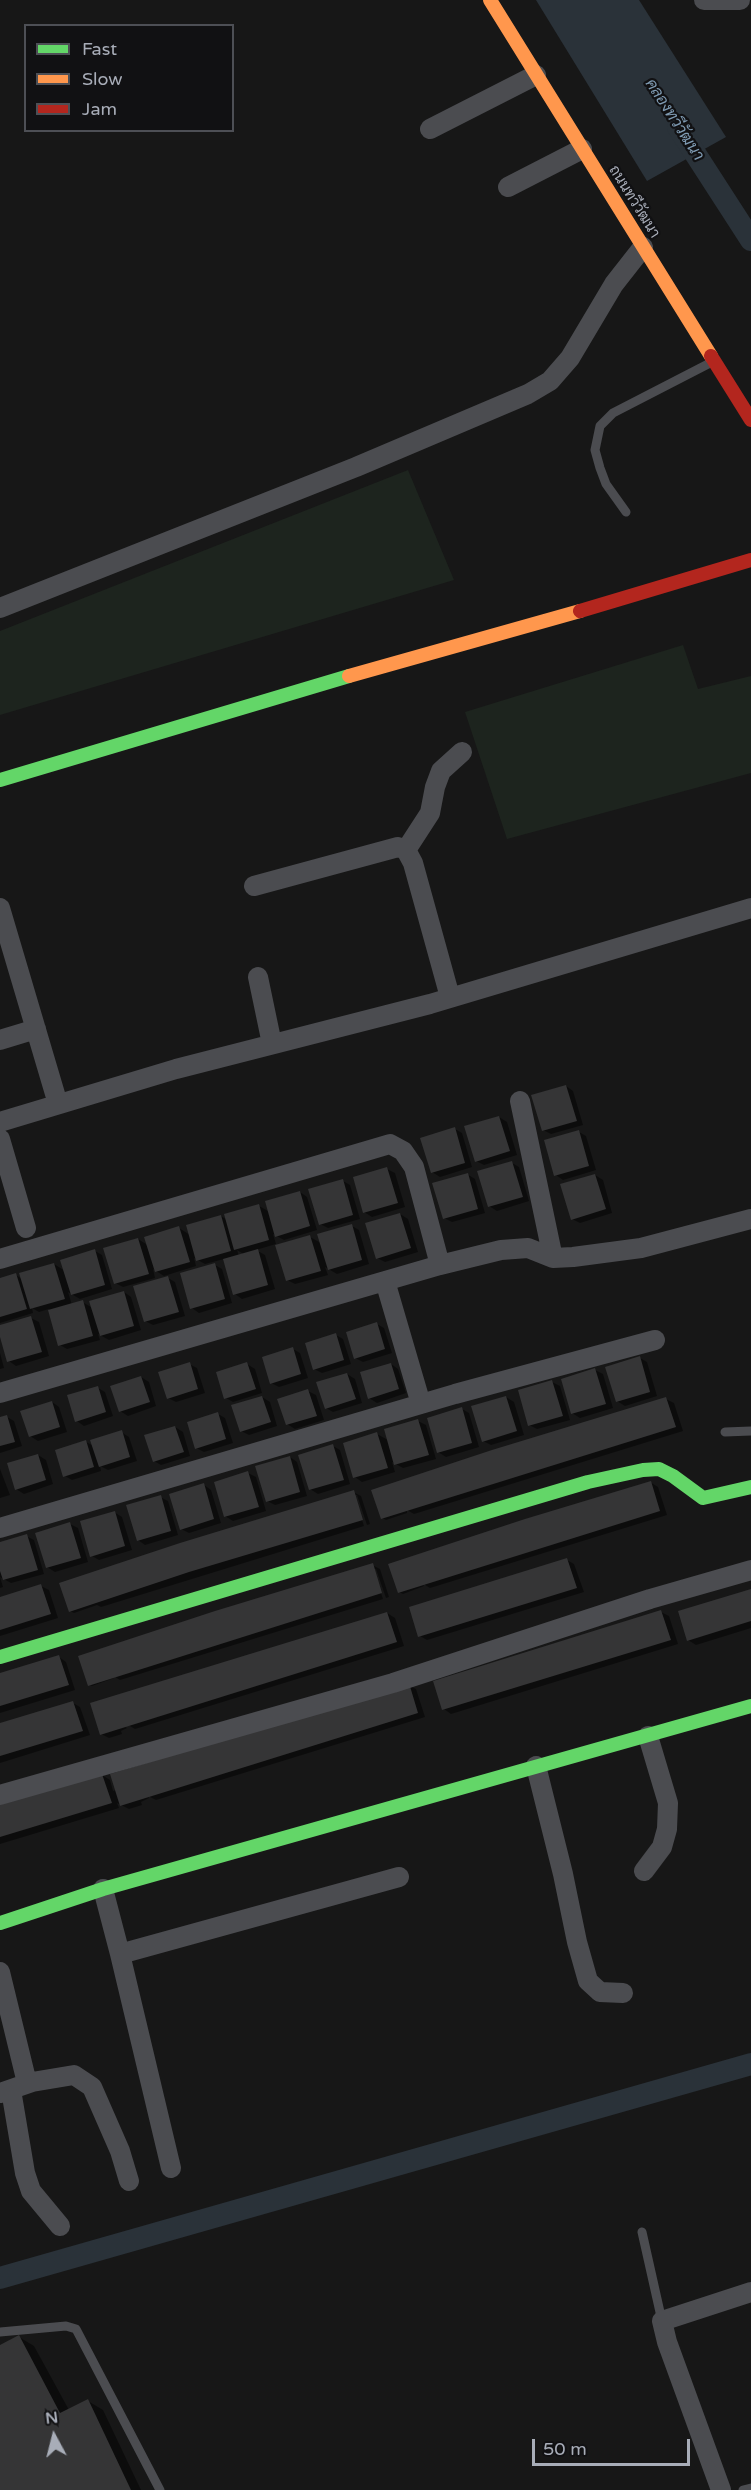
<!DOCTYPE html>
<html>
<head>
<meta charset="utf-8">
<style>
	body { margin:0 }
	#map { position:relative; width:751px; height:2490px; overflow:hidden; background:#171717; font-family:"Varela Round",sans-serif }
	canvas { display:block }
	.legend { position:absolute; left:24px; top:24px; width:210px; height:108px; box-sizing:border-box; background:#111113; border:2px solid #4d4f55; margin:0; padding:8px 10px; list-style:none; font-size:18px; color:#a8adb8 }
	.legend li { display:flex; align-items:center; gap:12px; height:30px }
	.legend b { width:30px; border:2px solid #4d4f55 }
	.north { position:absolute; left:24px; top:2406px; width:60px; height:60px; -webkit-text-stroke:4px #111113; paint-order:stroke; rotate:353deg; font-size:16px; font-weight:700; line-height:24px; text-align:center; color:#a8adb8 }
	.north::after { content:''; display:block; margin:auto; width:21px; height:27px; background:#a8adb8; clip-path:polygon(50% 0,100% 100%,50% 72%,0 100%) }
	.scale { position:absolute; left:532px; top:2439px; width:158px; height:27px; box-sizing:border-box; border:3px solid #a8adb8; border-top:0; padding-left:8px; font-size:18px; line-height:21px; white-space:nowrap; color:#a8adb8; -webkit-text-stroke:4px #111113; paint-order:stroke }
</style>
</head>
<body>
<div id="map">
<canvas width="751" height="2490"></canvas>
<ul class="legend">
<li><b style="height:8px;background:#63d668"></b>Fast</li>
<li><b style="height:8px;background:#ff974d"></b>Slow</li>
<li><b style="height:8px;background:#b3261e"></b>Jam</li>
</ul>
<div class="north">N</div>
<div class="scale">50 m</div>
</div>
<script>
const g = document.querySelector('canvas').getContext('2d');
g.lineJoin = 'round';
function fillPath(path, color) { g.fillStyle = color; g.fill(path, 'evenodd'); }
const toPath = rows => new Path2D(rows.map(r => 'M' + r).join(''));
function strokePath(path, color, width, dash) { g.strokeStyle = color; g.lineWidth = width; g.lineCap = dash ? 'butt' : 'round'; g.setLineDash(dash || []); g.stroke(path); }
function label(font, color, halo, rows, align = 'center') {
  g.font = font + ' "Varela Round",Sarabun,sans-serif'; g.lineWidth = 4.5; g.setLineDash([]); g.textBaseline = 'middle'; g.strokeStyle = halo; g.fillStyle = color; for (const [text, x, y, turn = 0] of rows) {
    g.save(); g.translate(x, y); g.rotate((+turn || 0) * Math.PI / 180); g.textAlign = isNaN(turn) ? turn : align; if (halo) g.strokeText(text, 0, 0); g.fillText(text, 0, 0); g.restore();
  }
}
const green = toPath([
	[408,470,454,580,0,715,0,631],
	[683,645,698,689,751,676,751,773,507,839,465,712]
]);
const water = toPath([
	[536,0,639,0,726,137,647,181]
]);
const shadow = toPath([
	[566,1086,573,1091,583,1125,551,1134,543,1130],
	[499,1117,507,1122,517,1155,484,1165,476,1161],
	[455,1129,462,1133,472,1167,440,1177,432,1172],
	[579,1132,586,1136,596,1170,563,1180,556,1175],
	[512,1163,519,1167,529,1201,497,1211,489,1206],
	[387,1169,395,1173,405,1207,372,1217,364,1212],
	[467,1174,475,1179,485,1213,452,1222,444,1218],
	[595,1175,603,1180,612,1213,580,1223,572,1219],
	[343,1181,350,1185,360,1219,328,1228,320,1224],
	[300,1192,307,1197,317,1230,284,1240,273,1234,276,1244,256,1250,265,1255,275,1289,242,1299,235,1294,224,1259,205,1264,194,1258,196,1266,164,1276,153,1269,155,1278,123,1287,115,1283,138,1239,149,1246,179,1228,190,1235,221,1216,227,1220,259,1206,270,1212],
	[237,1250,245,1255,239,1256],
	[400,1214,408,1219,418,1252,385,1262,377,1258],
	[352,1226,359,1230,369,1264,337,1274,325,1267,328,1275,295,1284,287,1280,310,1237,321,1243],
	[95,1251,102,1255,112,1289,80,1299,68,1292,72,1305,82,1302,93,1308,124,1292,131,1297,141,1330,109,1340,98,1334,100,1340,67,1349,60,1345,49,1309,39,1312,32,1308,33,1313,0,1323,0,1280,16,1275,22,1279,54,1264,65,1271],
	[215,1265,222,1269,232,1303,199,1313,192,1308],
	[168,1278,175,1282,185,1316,153,1325,145,1321],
	[31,1318,39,1322,49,1356,16,1366,9,1361,0,1327],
	[377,1324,384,1328,392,1353,363,1362,355,1358],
	[336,1335,343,1339,351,1364,322,1373,314,1369],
	[293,1349,300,1353,308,1378,279,1387,271,1383],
	[0,1353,4,1368,0,1369],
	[640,1358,647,1362,657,1396,625,1406,617,1401],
	[189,1364,197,1368,205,1393,176,1402,168,1398],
	[247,1364,255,1369,262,1393,233,1402,226,1398],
	[391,1364,398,1369,406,1393,377,1403,369,1398],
	[595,1370,603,1374,613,1408,580,1418,572,1413],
	[347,1374,355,1379,362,1403,333,1412,326,1408],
	[141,1377,149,1382,156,1406,128,1416,120,1411],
	[552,1382,560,1386,570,1420,537,1429,529,1425],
	[98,1388,105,1392,113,1416,84,1426,77,1421],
	[308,1391,316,1395,324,1420,295,1429,287,1424],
	[262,1397,270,1402,277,1426,249,1435,241,1431],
	[506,1397,514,1402,524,1435,491,1445,483,1441],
	[666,1399,674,1403,683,1431,414,1514,407,1510,407,1513,386,1520,382,1518],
	[52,1402,59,1407,67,1432,38,1441,30,1436],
	[462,1409,469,1413,479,1447,446,1457,438,1452],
	[218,1414,225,1418,233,1443,204,1452,196,1448],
	[7,1417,14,1421,22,1446,0,1453,0,1419],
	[418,1421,426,1425,436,1459,403,1468,392,1462,395,1472,362,1482,355,1477,377,1434,388,1440],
	[175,1427,183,1432,190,1456,161,1465,154,1461],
	[121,1432,129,1437,137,1461,108,1470,100,1466,101,1471,72,1480,65,1476,86,1442,94,1446],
	[333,1446,340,1450,350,1484,318,1494,310,1489],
	[38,1455,46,1460,53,1484,24,1494,16,1489],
	[290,1457,297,1462,307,1496,275,1505,267,1501],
	[0,1469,10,1495,0,1498],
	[248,1473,256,1477,266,1511,233,1521,225,1516],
	[650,1482,658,1487,667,1515,430,1588,422,1583,424,1586,403,1594,399,1592],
	[204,1485,211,1490,221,1523,189,1533,181,1529],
	[353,1492,361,1496,370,1524,367,1525,357,1495,354,1495,364,1526,101,1607,97,1605,74,1613,70,1611],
	[160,1497,168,1501,178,1535,145,1545,138,1540],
	[114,1512,122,1517,132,1550,99,1560,92,1556],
	[70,1524,78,1528,88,1562,55,1572,47,1567],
	[26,1536,34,1540,44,1574,11,1583,0,1577,3,1587,0,1588,0,1543],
	[567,1560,574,1564,584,1592,427,1640,420,1636],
	[372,1565,380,1569,389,1597,386,1598,376,1569,373,1569,383,1599,120,1680,112,1675,114,1678,92,1686,89,1685],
	[41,1586,49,1590,58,1618,0,1636,0,1599],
	[751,1590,751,1628,696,1645,688,1640],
	[661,1612,669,1616,678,1644,451,1714,444,1709],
	[387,1613,395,1618,404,1646,135,1729,120,1720,119,1723,127,1728,121,1731,122,1734,109,1738,101,1734,91,1704],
	[59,1657,66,1662,75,1690,0,1713,0,1675],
	[408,1685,416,1689,425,1717,156,1800,148,1796,149,1798,141,1802,142,1805,129,1809,117,1803,119,1808,0,1844,0,1807,102,1775,110,1780,113,1791],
	[73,1703,80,1707,90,1735,0,1763,0,1726],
	[19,2337,34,2346,69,2410,88,2401,103,2410,141,2490,0,2490,0,2346]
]);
const canal = toPath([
	[678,127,751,240],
	[0,2278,751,2064]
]);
const building = toPath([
	[566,1085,577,1121,542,1131,531,1095],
	[499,1116,510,1151,475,1162,464,1126],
	[455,1127,465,1163,431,1173,420,1138],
	[579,1130,589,1166,554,1176,544,1140],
	[512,1161,523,1197,488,1207,477,1171],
	[387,1167,398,1203,363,1213,353,1177],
	[468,1173,478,1209,443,1219,432,1183],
	[595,1174,606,1209,571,1220,560,1184],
	[343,1179,353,1215,319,1225,308,1189],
	[300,1191,310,1226,275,1237,265,1201],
	[259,1204,269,1240,234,1250,224,1214],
	[400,1213,411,1248,376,1259,365,1223],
	[221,1215,231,1251,196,1261,186,1225],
	[352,1224,362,1260,328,1270,317,1234],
	[179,1226,190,1262,155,1272,144,1237],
	[310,1235,321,1271,286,1281,275,1245],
	[138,1238,149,1274,114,1284,103,1248],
	[95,1249,105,1285,71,1295,60,1260],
	[258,1249,268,1285,233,1295,223,1259],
	[54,1263,65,1299,30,1309,19,1273],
	[215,1263,225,1299,190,1309,180,1273],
	[16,1273,27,1309,0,1317,0,1278],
	[168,1276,179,1312,144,1322,133,1286],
	[124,1291,134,1326,100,1336,89,1301],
	[83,1300,93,1336,58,1346,48,1310],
	[31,1316,42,1352,7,1362,0,1337,0,1325],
	[377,1322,385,1349,354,1359,346,1332],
	[336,1333,344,1360,313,1370,305,1343],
	[293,1347,301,1374,270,1384,262,1357],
	[640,1356,650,1392,616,1402,605,1367],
	[190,1362,198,1389,167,1399,158,1372],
	[247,1362,256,1389,224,1399,216,1372],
	[391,1363,399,1389,368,1399,360,1372],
	[595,1368,606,1404,571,1414,561,1379],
	[347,1373,356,1399,325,1409,316,1382],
	[141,1376,150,1402,119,1412,110,1386],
	[552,1380,563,1416,528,1426,518,1390],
	[98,1386,106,1412,75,1422,67,1395],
	[308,1389,317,1416,286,1425,277,1399],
	[262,1396,271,1422,240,1432,231,1405],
	[506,1396,517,1431,482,1442,471,1406],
	[666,1397,676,1427,381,1519,371,1490,492,1450],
	[52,1401,60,1427,29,1437,20,1411],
	[462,1407,472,1443,437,1453,427,1418],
	[218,1412,226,1439,195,1449,187,1422],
	[7,1415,15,1442,0,1446,0,1417],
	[418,1419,429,1455,394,1465,384,1429],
	[175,1426,184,1452,153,1462,144,1435],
	[122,1430,130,1457,99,1467,90,1440],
	[377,1432,388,1468,353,1478,343,1443],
	[86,1440,94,1467,63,1477,55,1450],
	[333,1444,344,1480,309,1490,298,1455],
	[38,1454,46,1480,15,1490,7,1463],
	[290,1456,300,1492,266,1502,255,1466],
	[248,1471,259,1507,224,1517,214,1482],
	[651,1481,660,1511,398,1593,388,1564,525,1519],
	[204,1483,214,1519,180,1530,169,1494],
	[354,1490,363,1520,189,1572,69,1612,59,1583,180,1543],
	[161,1495,171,1531,137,1541,126,1505],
	[115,1511,125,1546,90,1557,80,1521],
	[70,1522,81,1558,46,1568,35,1533],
	[27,1534,38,1570,3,1580,0,1571,0,1542],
	[567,1558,577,1588,418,1637,409,1607],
	[373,1563,382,1593,88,1686,78,1656,215,1611],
	[41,1584,51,1614,0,1630,0,1597],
	[751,1589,751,1621,687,1641,678,1611],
	[661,1610,671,1640,442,1710,433,1681],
	[387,1612,397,1642,100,1735,90,1703],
	[59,1655,69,1685,0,1706,0,1673],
	[409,1683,418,1713,120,1806,110,1774],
	[73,1701,83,1731,0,1756,0,1723],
	[102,1774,112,1803,0,1837,0,1804],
	[19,2335,60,2413,88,2399,131,2490,0,2490,0,2345]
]);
const lane = toPath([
	[626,512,606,484,600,468,595,450,600,426,613,413,712,362],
	[725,1432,751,1431],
	[642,2232,662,2321],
	[0,2332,66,2326,76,2329,160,2490],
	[743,2490,751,2488]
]);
const street = toPath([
	[704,0,740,0],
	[430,129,536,75],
	[508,187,582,149],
	[0,608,356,467,528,394,550,381,570,358,614,284,643,247],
	[406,850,430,813,435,787,441,771,462,752],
	[254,886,398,847,406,850,413,863,450,997],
	[0,908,58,1104],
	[258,977,272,1044],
	[0,1040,36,1029],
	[520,1101,553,1258],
	[0,1122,176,1069,430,1004,751,908],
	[0,1139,26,1228],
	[0,1259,390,1144,403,1151,414,1167,440,1265],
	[385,1281,421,1404],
	[0,1393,440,1265,501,1250,528,1248,553,1258,573,1257,641,1248,751,1219],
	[0,1528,455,1394,655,1340],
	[536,1766,563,1874,577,1942,588,1981,600,1992,623,1993],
	[0,1795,393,1683,650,1599,751,1570],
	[644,1871,662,1847,667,1829,668,1803,648,1736],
	[103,1889,120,1954,399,1877],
	[120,1954,171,2168],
	[0,1972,27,2083],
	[11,2090,25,2173,31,2191,60,2226],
	[0,2093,32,2082,74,2075,92,2087,120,2151,129,2181],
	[721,2490,667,2342,662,2321,751,2292]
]);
const fast = toPath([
	[0,780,349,676],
	[0,1657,588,1482,643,1470,659,1469,673,1476,703,1498,751,1487],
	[0,1923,103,1889,751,1706]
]);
const slow = toPath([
	[490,0,711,356],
	[349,676,580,611]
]);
const jam = toPath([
	[711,356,751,420],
	[580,611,751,560]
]);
const streetNames = [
	["ถนนทวีวัฒนา",634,202,58]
];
const waterNames = [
	["คลองทวีวัฒนา",674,120,57]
];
fillPath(green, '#1d241e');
fillPath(water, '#2a3239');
fillPath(shadow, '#0007');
strokePath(canal, '#2a3239', 22);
fillPath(building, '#353536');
strokePath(lane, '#4b4c50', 9);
strokePath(street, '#4b4c50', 20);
strokePath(fast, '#63d668', 14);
strokePath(slow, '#ff974d', 14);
strokePath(jam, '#b3261e', 14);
label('15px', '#a8adb8', '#111113', streetNames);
label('italic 16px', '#7f9bb3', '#111113', waterNames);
</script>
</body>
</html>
